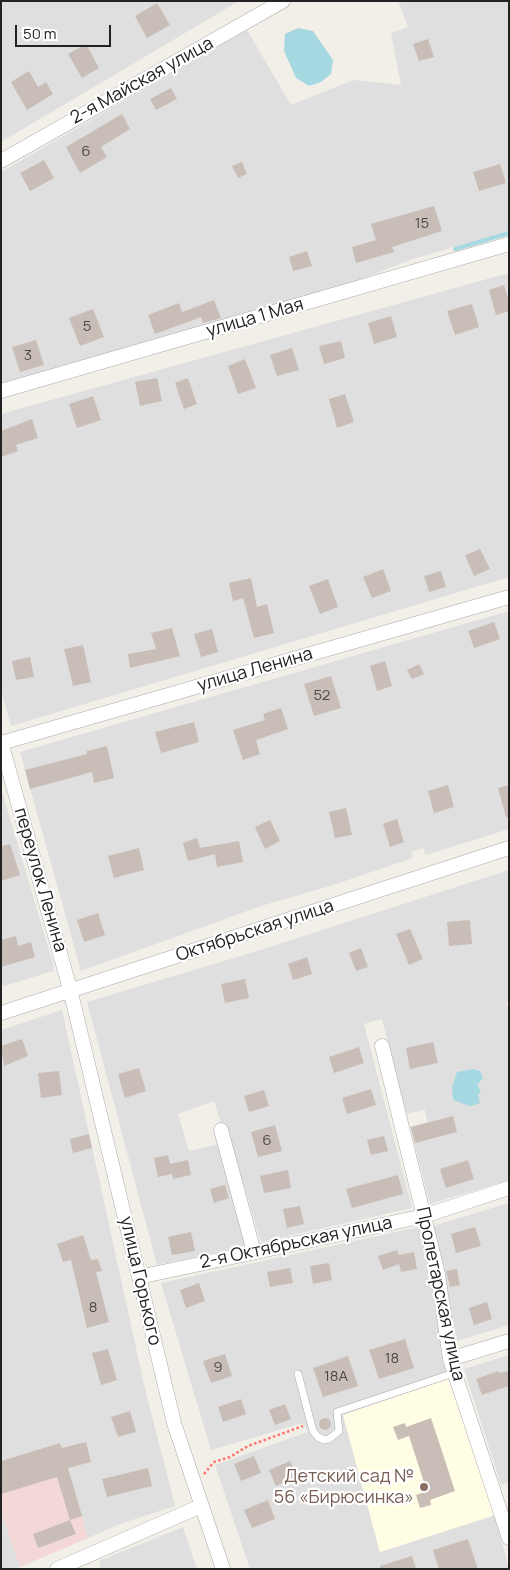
<!DOCTYPE html>
<html>
<head>
<meta charset="utf-8">
<style>
	body { margin:0 }
	#map { position:relative; width:510px; height:1570px; overflow:hidden; background:#f2eee8; font-family:Manrope,sans-serif }
	canvas { display:block }
	.frame { position:absolute; inset:0; border:2px solid #222; pointer-events:none }
	.scale { position:absolute; left:15px; top:25px; width:96px; height:22px; box-sizing:border-box; border:2px solid #222; border-top:0; padding-left:6px; font-size:15px; line-height:18px; white-space:nowrap; color:#222; -webkit-text-stroke:4px #fff; paint-order:stroke }
</style>
</head>
<body>
<div id="map">
<canvas width="510" height="1570"></canvas>
<div class="frame"></div>
<div class="scale">50 m</div>
</div>
<script>
const g = document.querySelector('canvas').getContext('2d');
g.lineJoin = 'round';
function fillPath(path, color) { g.fillStyle = color; g.fill(path, 'evenodd'); }
const toPath = rows => new Path2D(rows.map(r => 'M' + r).join(''));
function strokePath(path, color, width, dash) { g.strokeStyle = color; g.lineWidth = width; g.lineCap = dash ? 'butt' : 'round'; g.setLineDash(dash || []); g.stroke(path); }
function label(font, color, halo, rows, align = 'center') {
  g.font = font + ' Manrope,sans-serif'; g.lineWidth = 4.5; g.setLineDash([]); g.textBaseline = 'middle'; g.strokeStyle = halo; g.fillStyle = color; for (const [text, x, y, turn = 0] of rows) {
    g.save(); g.translate(x, y); g.rotate((+turn || 0) * Math.PI / 180); g.textAlign = isNaN(turn) ? turn : align; if (halo) g.strokeText(text, 0, 0); g.fillText(text, 0, 0); g.restore();
  }
}
const residential = toPath([
	[1,1,239,1,1,142],
	[398,1,509,1,509,231,413,259,351,283,1,385,1,172,247,30,291,105,353,80,401,85,391,33,408,27],
	[509,273,509,577,11,726,1,691,1,414],
	[509,611,509,829,426,855,423,848,411,852,413,858,330,886,261,906,81,971,20,752],
	[1,788,54,967,53,971,1,987],
	[509,870,509,997,506,1006,509,1006,509,1180,430,1204,410,1127,427,1122,425,1110,406,1114,382,1019,364,1024,412,1208,261,1242,225,1122,221,1123,214,1101,178,1114,189,1151,220,1144,248,1245,157,1265,87,1002,254,952],
	[62,1010,145,1389,175,1506,120,1524,88,1538,60,1443,1,1461,1,1030],
	[509,1203,509,1325,457,1341,433,1226],
	[419,1227,434,1295,442,1358,448,1379,343,1415,380,1552,495,1515,509,1569,250,1569,215,1465,308,1432,303,1423,211,1450,161,1283],
	[509,1355,509,1482,501,1485,464,1369],
	[1,1512,20,1567,15,1569,1,1569],
	[183,1527,197,1569,101,1569,99,1561]
]);
const commercial = toPath([
	[60,1443,88,1538,20,1567,1,1512,1,1461]
]);
const education = toPath([
	[448,1379,495,1515,380,1552,343,1415]
]);
const water = toPath([
	[298,28,313,31,333,60,331,74,321,82,309,86,296,78,284,51,285,34],
	[473,1069,480,1071,483,1078,477,1085,481,1091,478,1095,480,1103,470,1106,453,1100,452,1087,457,1072]
]);
const stream = toPath([
	[455,249,509,233]
]);
const building = toPath([
	[157,3,170,25,147,38,135,16],
	[428,39,434,57,419,61,413,44],
	[86,44,99,68,82,78,68,54],
	[29,71,38,87,46,82,53,94,27,110,11,82],
	[171,88,177,99,156,110,150,99],
	[122,114,130,129,101,147,107,157,80,173,66,147],
	[44,160,54,178,30,191,20,173],
	[242,162,247,174,238,178,232,166],
	[500,164,506,183,479,191,473,172],
	[434,206,442,231,392,247,394,252,356,263,352,247,376,240,371,224],
	[307,251,312,266,293,271,289,257],
	[504,285,509,302,509,311,496,315,489,290],
	[214,300,221,318,203,323,201,317,155,334,148,315,179,303,182,312],
	[472,304,479,327,455,335,447,311],
	[93,309,104,337,80,346,69,318],
	[391,316,397,337,374,344,368,323],
	[36,340,44,365,20,372,12,347],
	[341,341,345,358,324,364,319,346],
	[292,348,299,370,277,376,270,355],
	[245,359,256,388,238,394,228,366],
	[157,378,162,401,140,406,135,382],
	[188,378,197,404,184,409,175,383],
	[345,394,354,422,337,428,329,399],
	[93,396,101,420,77,428,69,404],
	[32,419,38,438,16,445,18,451,1,457,1,431],
	[480,549,490,569,474,576,465,555],
	[383,569,391,591,372,598,363,577],
	[441,571,446,587,429,592,424,576],
	[251,578,257,607,267,604,274,633,254,638,243,598,233,601,229,583],
	[328,579,338,607,320,614,309,586],
	[494,622,500,639,474,648,468,631],
	[172,628,180,656,130,668,128,654,156,649,151,633],
	[212,629,218,652,201,657,194,634],
	[83,645,91,682,73,686,64,649],
	[30,657,34,677,16,680,12,661],
	[385,661,392,686,377,691,370,666],
	[419,664,424,674,412,679,407,670],
	[331,676,341,708,314,716,304,684],
	[281,708,288,729,256,740,260,754,243,760,233,730,265,720,263,714],
	[194,722,199,742,161,753,155,732],
	[107,746,114,778,94,783,92,772,30,789,25,770,87,754,87,751],
	[448,785,454,807,434,813,428,791],
	[509,785,509,817,506,817,498,788],
	[346,808,352,835,335,838,329,812],
	[397,819,404,842,390,847,383,824],
	[270,820,280,841,265,849,255,827],
	[197,838,200,848,239,841,243,862,217,867,215,854,188,861,183,843],
	[10,844,20,875,1,881,1,846],
	[139,848,144,870,114,878,108,856],
	[98,913,105,935,84,942,77,920],
	[470,920,472,944,449,946,447,922],
	[410,929,423,959,409,965,396,934],
	[16,936,18,946,31,942,35,957,1,967,1,940],
	[361,948,368,967,356,971,349,953],
	[307,957,312,974,293,980,288,964],
	[245,979,249,998,225,1003,221,984],
	[22,1039,28,1056,4,1066,1,1046],
	[433,1042,438,1063,410,1069,406,1048],
	[359,1047,364,1063,334,1073,329,1057],
	[139,1068,146,1091,125,1098,118,1074],
	[59,1071,62,1095,41,1098,38,1073],
	[371,1089,376,1105,347,1114,342,1098],
	[264,1090,269,1106,249,1112,244,1096],
	[453,1116,457,1132,415,1143,411,1127],
	[275,1125,282,1151,258,1157,251,1132],
	[89,1134,92,1148,73,1153,70,1139],
	[384,1136,388,1151,371,1155,367,1140],
	[168,1155,170,1164,188,1160,191,1175,173,1179,172,1174,158,1177,154,1158],
	[468,1160,474,1179,446,1188,440,1169],
	[288,1170,291,1188,264,1193,260,1176],
	[398,1175,403,1194,352,1208,346,1189],
	[225,1185,229,1198,214,1203,210,1189],
	[300,1206,304,1224,287,1228,283,1209],
	[475,1227,481,1246,456,1253,451,1234],
	[191,1232,195,1251,172,1255,168,1237],
	[83,1235,91,1260,98,1259,102,1271,96,1272,109,1322,87,1328,71,1260,63,1262,57,1244],
	[397,1250,399,1255,414,1252,417,1269,401,1272,399,1264,383,1270,378,1256],
	[329,1263,332,1280,313,1284,310,1266],
	[290,1268,293,1283,270,1287,267,1272],
	[457,1269,460,1285,450,1287,446,1271],
	[199,1283,205,1301,186,1308,180,1290],
	[487,1302,492,1319,474,1325,469,1308],
	[405,1339,414,1368,379,1379,369,1350],
	[108,1349,117,1380,101,1385,92,1353],
	[225,1354,232,1376,211,1383,203,1361],
	[348,1356,358,1386,323,1397,313,1368],
	[498,1371,499,1373,509,1371,509,1386,482,1395,476,1379],
	[241,1399,246,1414,223,1422,218,1407],
	[285,1404,291,1419,275,1425,269,1410],
	[130,1411,136,1432,118,1437,111,1417],
	'319 1424a6 6 0 1 1 12 0a6 6 0 1 1-12 0Z',
	[431,1418,455,1491,430,1500,431,1505,420,1508,416,1495,427,1491,428,1495,409,1436,398,1440,393,1427,405,1423,406,1427],
	[86,1442,91,1462,68,1468,82,1516,70,1520,57,1477,1,1494,1,1461,60,1443,62,1448],
	[254,1456,261,1473,241,1481,234,1464],
	[290,1461,297,1476,276,1486,269,1470],
	[148,1468,152,1486,107,1497,102,1479],
	[268,1500,275,1519,252,1528,244,1510],
	[70,1520,76,1534,38,1548,33,1534],
	[468,1539,478,1569,439,1569,433,1550],
	[412,1556,416,1569,380,1569,380,1566]
]);
const path = toPath([
	[204,1474,214,1462,230,1457,248,1446,303,1426]
]);
const service = toPath([
	[298,1374,313,1431,318,1437,324,1440,329,1439,339,1431,337,1412,454,1373]
]);
const minor = toPath([
	[1,161,283,1],
	[1,391,509,244],
	[1,742,70,989,174,1423,223,1569],
	[1,743,509,597],
	[1,1013,509,848],
	[382,1046,438,1274,450,1359,509,1538],
	[221,1130,254,1252],
	[139,1277,424,1216,509,1188],
	[450,1359,509,1341],
	[57,1569,201,1506]
]);
const markers = [
	[424,1487,5,"#8d6e63"]
];
const numberNames = [
	["6",86,152],
	["15",422,224],
	["5",87,327],
	["3",28,356],
	["52",322,696],
	["6",267,1141],
	["8",93,1308],
	["18",392,1359],
	["9",218,1368],
	["18А",336,1377]
];
const streetNames = [
	["2-я Майская улица",142,81,-29],
	["улица 1 Мая",255,318,-16],
	["улица Ленина",255,670,-16],
	["переулок Ленина",40,880,74],
	["Октябрьская улица",255,931,-18],
	["2-я Октябрьская улица",296,1243,-12],
	["улица Горького",140,1281,77],
	["Пролетарская улица",440,1294,78]
];
const educationNames = [
	["Детский сад №",414,1477],
	["56 «Бирюсинка»",414,1498]
];
fillPath(residential, '#e0dfdf');
fillPath(commercial, '#f4d7d7');
fillPath(education, '#fffee4');
fillPath(water, '#a6d8e2');
strokePath(stream, '#a6d8e2', 4);
fillPath(building, '#c8beb7');
strokePath(service, '#a9a9a9', 8);
strokePath(minor, '#a9a9a9', 15);
strokePath(path, '#ff746c', 2.5, [2.5, 2.5]);
strokePath(service, '#fff', 7);
strokePath(minor, '#fff', 14);
for (const [x, y, r, color] of markers) { const dot = new Path2D(); dot.arc(x, y, r, 0, 2 * Math.PI); g.fillStyle = color; g.fill(dot); strokePath(dot, '#fff', 2); }
label('15px', '#4c4947', null, numberNames);
label('18px', '#222', '#fff', streetNames);
label('18px', '#785e54', '#fff', educationNames, 'right');
</script>
</body>
</html>
